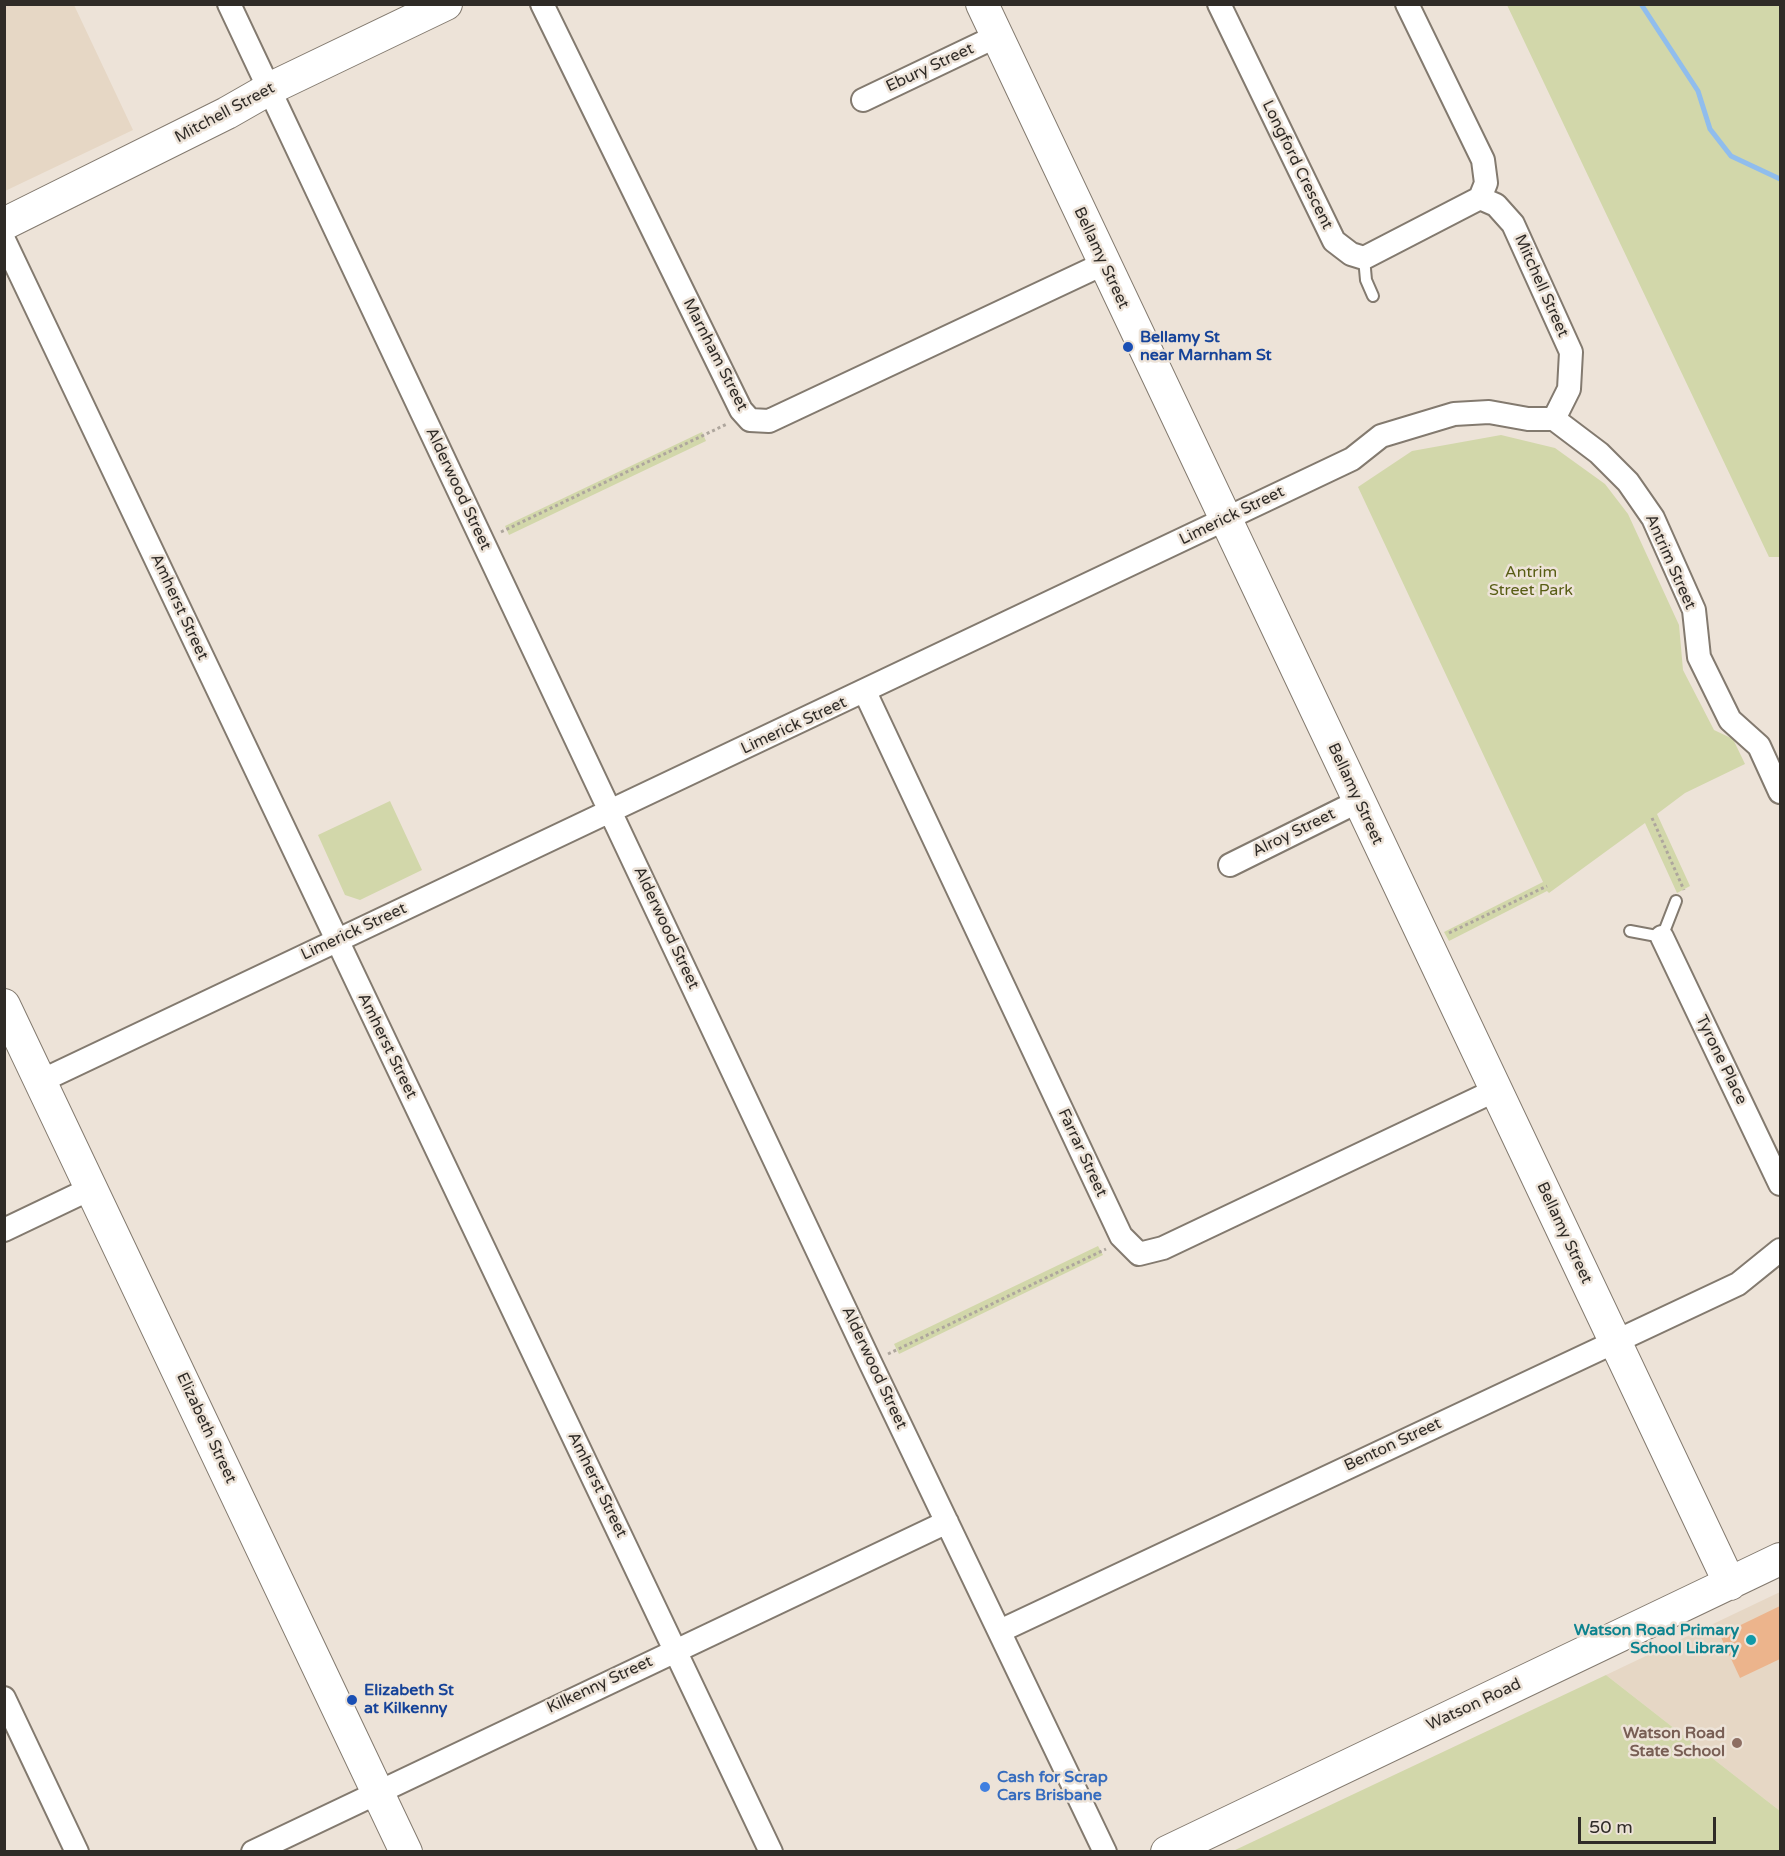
<!DOCTYPE html>
<html>
<head>
<meta charset="utf-8">
<style>
	body { margin:0 }
	#map { position:relative; width:1785px; height:1856px; overflow:hidden; background:#ede3d8; font-family:"Varela Round",sans-serif }
	canvas { display:block }
	.frame { position:absolute; inset:0; border:6px solid #2f2b27; pointer-events:none }
	.scale { position:absolute; left:1578px; top:1817px; width:138px; height:27px; box-sizing:border-box; border:3px solid #2f2b27; border-top:0; padding-left:8px; font-size:18px; line-height:21px; white-space:nowrap; color:#2f2b27; -webkit-text-stroke:4px #ede3d8; paint-order:stroke }
</style>
</head>
<body>
<div id="map">
<canvas width="1785" height="1856"></canvas>
<div class="frame"></div>
<div class="scale">50 m</div>
</div>
<script>
const g = document.querySelector('canvas').getContext('2d');
g.lineJoin = 'round';
function fillPath(path, color) { g.fillStyle = color; g.fill(path, 'evenodd'); }
const toPath = rows => new Path2D(rows.map(r => 'M' + r).join(''));
function strokePath(path, color, width, dash) { g.strokeStyle = color; g.lineWidth = width; g.lineCap = dash ? 'butt' : 'round'; g.setLineDash(dash || []); g.stroke(path); }
function label(font, color, halo, rows, align = 'center') {
  g.font = font + ' "Varela Round",sans-serif'; g.lineWidth = 5; g.setLineDash([]); g.textBaseline = 'middle'; g.strokeStyle = halo; g.fillStyle = color; for (const [text, x, y, turn = 0] of rows) {
    g.save(); g.translate(x, y); g.rotate((+turn || 0) * Math.PI / 180); g.textAlign = isNaN(turn) ? turn : align; if (halo) g.strokeText(text, 0, 0); g.fillText(text, 0, 0); g.restore();
  }
}
const built = toPath([
	[5,4,74,5,133,130,5,191],
	[1780,1592,1780,1811,1606,1675]
]);
const green = toPath([
	[1507,5,1780,5,1780,557,1769,557],
	[702,432,706,441,509,535,505,526],
	[1501,435,1555,448,1605,484,1628,514,1679,625,1683,670,1714,730,1733,739,1745,764,1685,793,1657,814,1690,886,1677,893,1645,823,1549,893,1547,891,1449,941,1444,932,1543,882,1358,487,1412,451],
	[390,801,422,870,360,900,345,895,318,835],
	[1098,1246,1103,1255,899,1354,894,1344],
	[1606,1675,1780,1811,1780,1851,1233,1851]
]);
const stream = toPath([
	[1641,4,1698,91,1710,129,1731,156,1780,179]
]);
const building = toPath([
	[1780,1606,1780,1659,1740,1678,1720,1635]
]);
const path = toPath([
	[501,532,727,424],
	[1652,818,1684,890],
	[1449,933,1547,886],
	[888,1354,1106,1249]
]);
const lane = toPath([
	[1364,258,1366,280,1373,296],
	[1630,931,1662,937,1676,901]
]);
const street = toPath([
	[229,4,870,1362,1105,1852],
	[542,4,741,410,750,420,769,421,1103,264],
	[1219,4,1334,241,1351,254,1364,258,1480,198],
	[1407,4,1483,160,1486,183,1480,198,1496,205,1513,224,1571,352,1569,389,1554,419],
	[863,100,997,36],
	[4,240,771,1852],
	[1554,419,1599,453,1628,482,1653,518,1694,610,1699,657,1730,720,1759,746,1780,792],
	[865,692,1121,1236,1139,1254,1163,1248,1496,1090],
	[1230,865,1359,801],
	[1662,937,1780,1184],
	[41,1081,1352,459,1381,436,1454,414,1489,412,1528,419,1554,419],
	[4,1230,92,1188],
	[1000,1631,1738,1284,1780,1250],
	[4,1698,77,1852],
	[253,1852,947,1522]
]);
const secondary = toPath([
	[982,4,1730,1584],
	[4,224,227,113,269,89,446,4],
	[4,1005,406,1852],
	[1167,1852,1780,1559]
]);
const markers = [
	[1128,347,6,"#1a4fb4"],
	[1751,1640,6,"#0f9aa8"],
	[352,1700,6,"#1a4fb4"],
	[1737,1743,6,"#8d6e63"],
	[985,1787,6,"#3f7fe0"]
];
const streetNames = [
	["Ebury Street",930,68,-25],
	["Mitchell Street",225,113,-28],
	["Longford Crescent",1297,165,64],
	["Bellamy Street",1101,258,65],
	["Mitchell Street",1541,286,66],
	["Marnham Street",715,355,63],
	["Alderwood Street",458,489,65],
	["Limerick Street",1232,516,-26],
	["Antrim Street",1670,562,66],
	["Amherst Street",179,607,65],
	["Limerick Street",794,726,-25],
	["Bellamy Street",1355,794,65],
	["Alroy Street",1294,833,-26],
	["Alderwood Street",666,928,65],
	["Limerick Street",354,932,-25],
	["Amherst Street",387,1046,64],
	["Tyrone Place",1721,1060,64],
	["Farrar Street",1082,1153,65],
	["Bellamy Street",1564,1233,65],
	["Alderwood Street",874,1368,65],
	["Elizabeth Street",206,1428,65],
	["Benton Street",1393,1445,-25],
	["Amherst Street",597,1485,64],
	["Kilkenny Street",600,1685,-25],
	["Watson Road",1474,1705,-25]
];
const transitNames = [
	["Bellamy St",1140,338],
	["near Marnham St",1140,356],
	["Elizabeth St",364,1691],
	["at Kilkenny",364,1709]
];
const parkNames = [
	["Antrim",1531,573],
	["Street Park",1531,591]
];
const cultureNames = [
	["Watson Road Primary",1739,1631],
	["School Library",1739,1649]
];
const educationNames = [
	["Watson Road",1725,1734],
	["State School",1725,1752]
];
const shopNames = [
	["Cash for Scrap",997,1778],
	["Cars Brisbane",997,1796]
];
fillPath(built, '#e6d7c5');
fillPath(green, '#d2d7aa');
strokePath(stream, '#90bded', 5);
fillPath(building, '#ecb48c');
strokePath(lane, '#837a6f', 14);
strokePath(street, '#837a6f', 26);
strokePath(secondary, '#837a6f', 34);
strokePath(path, '#aea69d', 3, [3, 3]);
strokePath(lane, '#fff', 10);
strokePath(street, '#fff', 22);
strokePath(secondary, '#fff', 32);
for (const [x, y, r, color] of markers) { const dot = new Path2D(); dot.arc(x, y, r, 0, 2 * Math.PI); g.fillStyle = color; g.fill(dot); strokePath(dot, '#ede3d8', 2); }
label('16px', '#2f2b27', '#ede3d8', streetNames);
label('bold 16px', '#164399', '#ede3d8', transitNames, 'left');
label('16px', '#585d14', '#ede3d8', parkNames);
label('bold 16px', '#0d838f', '#ede3d8', cultureNames, 'right');
label('bold 16px', '#785e54', '#ede3d8', educationNames, 'right');
label('bold 16px', '#366cbe', '#ede3d8', shopNames, 'left');
</script>
</body>
</html>
